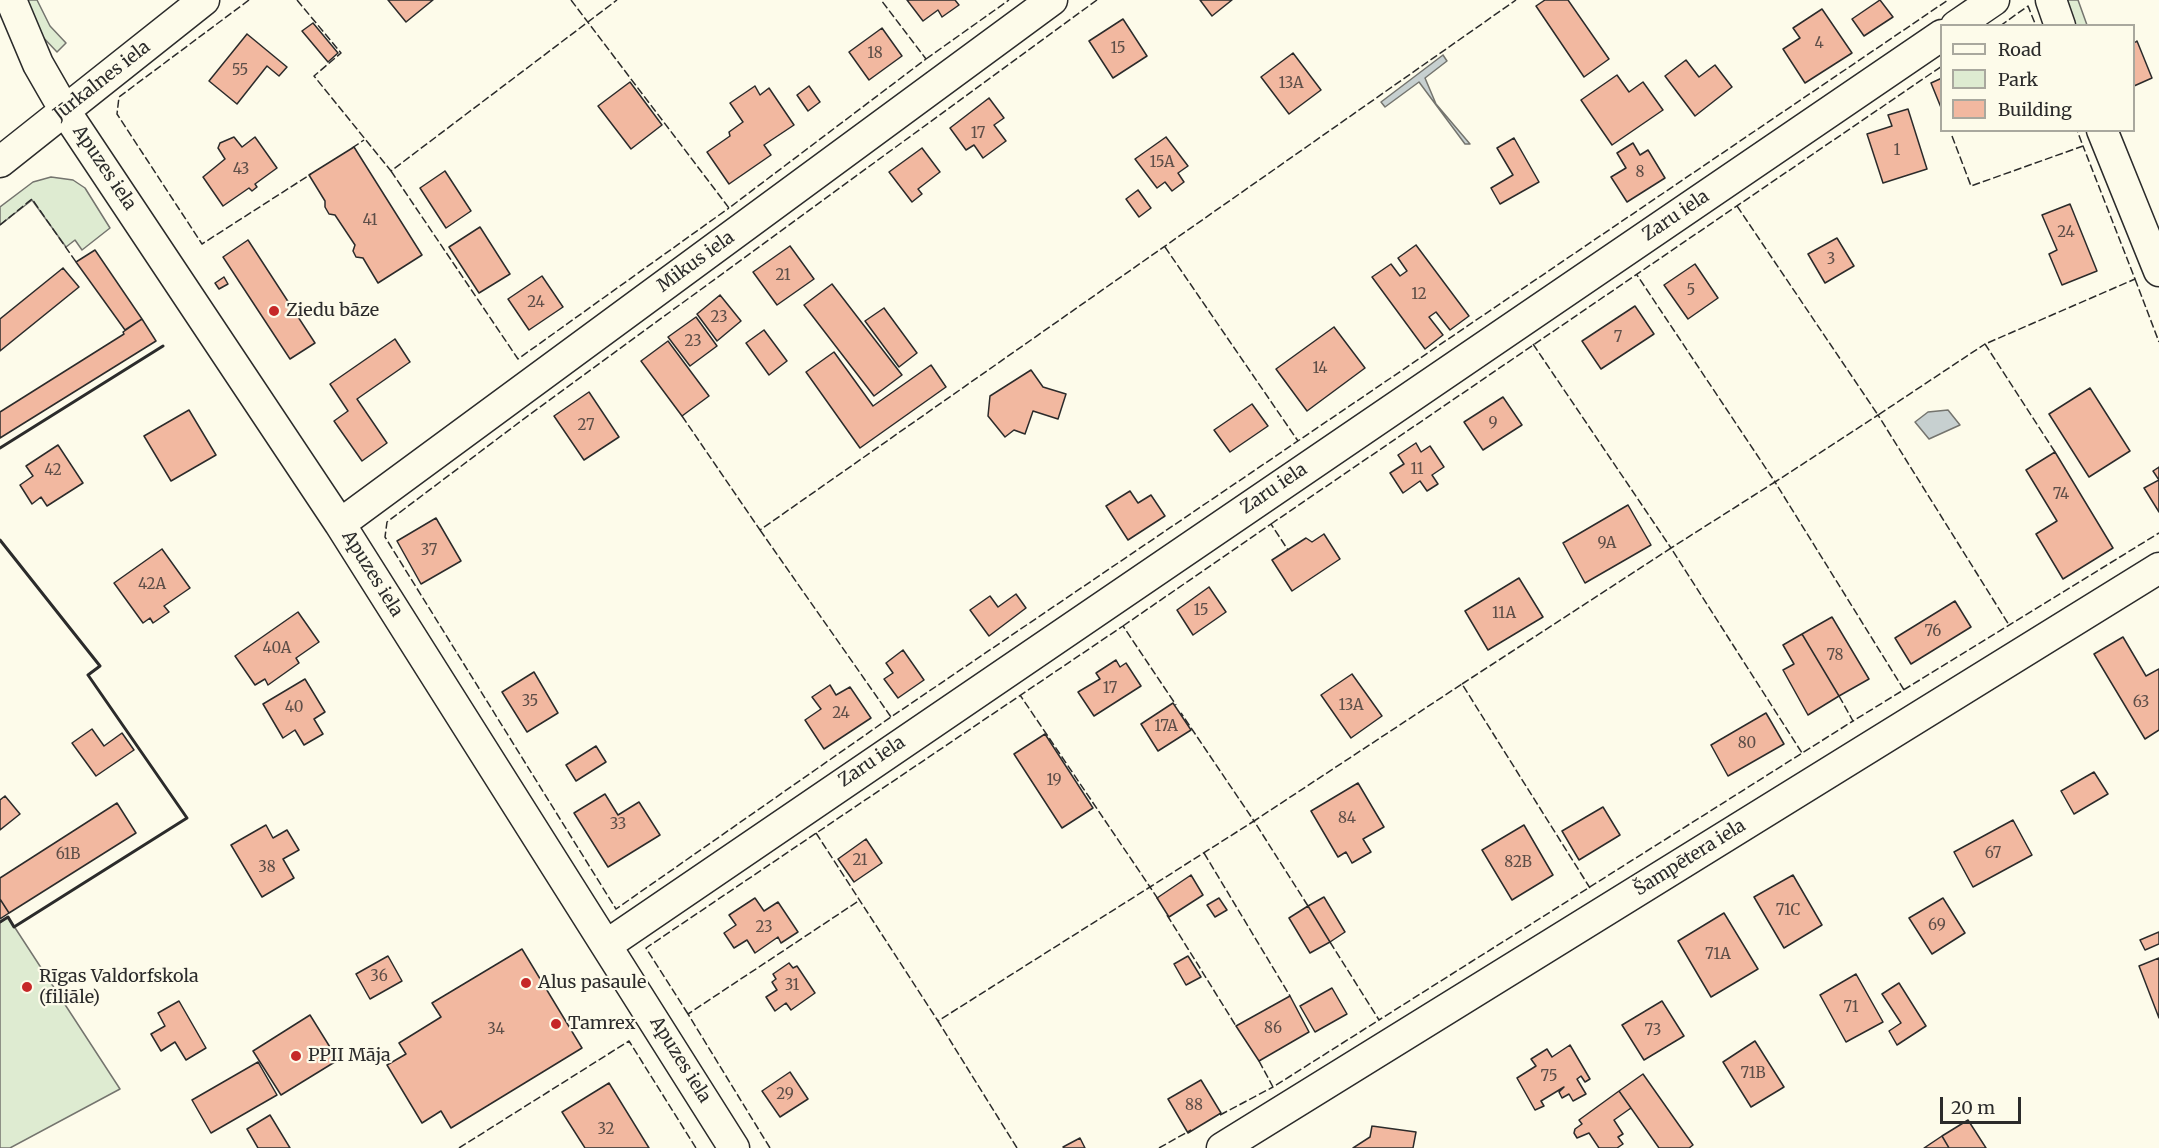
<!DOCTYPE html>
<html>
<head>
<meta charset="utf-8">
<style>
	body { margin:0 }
	#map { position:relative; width:2159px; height:1148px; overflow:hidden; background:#fdfbea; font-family:Merriweather,serif }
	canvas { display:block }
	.legend { position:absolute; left:1940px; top:24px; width:195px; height:108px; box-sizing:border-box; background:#fdfbea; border:2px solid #a9a89e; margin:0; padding:8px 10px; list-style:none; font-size:18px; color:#2b2b2b }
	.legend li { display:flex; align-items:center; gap:12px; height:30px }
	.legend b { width:30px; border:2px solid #a9a89e }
	.scale { position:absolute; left:1940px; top:1097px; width:81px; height:27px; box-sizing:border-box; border:3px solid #2b2b2b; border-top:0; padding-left:8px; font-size:18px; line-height:21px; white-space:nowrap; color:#2b2b2b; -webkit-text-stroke:4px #fdfbea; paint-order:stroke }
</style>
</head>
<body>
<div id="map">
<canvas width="2159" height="1148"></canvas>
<ul class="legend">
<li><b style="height:8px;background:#fdfbea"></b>Road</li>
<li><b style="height:16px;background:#deebd1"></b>Park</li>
<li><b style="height:16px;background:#f2b8a0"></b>Building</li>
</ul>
<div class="scale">20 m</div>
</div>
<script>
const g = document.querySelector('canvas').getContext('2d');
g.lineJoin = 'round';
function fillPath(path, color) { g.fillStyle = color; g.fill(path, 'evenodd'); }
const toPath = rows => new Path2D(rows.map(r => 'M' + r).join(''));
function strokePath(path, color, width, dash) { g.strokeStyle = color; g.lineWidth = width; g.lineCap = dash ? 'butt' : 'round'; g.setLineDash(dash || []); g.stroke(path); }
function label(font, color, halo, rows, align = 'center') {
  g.font = font + ' Merriweather,serif'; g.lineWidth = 4.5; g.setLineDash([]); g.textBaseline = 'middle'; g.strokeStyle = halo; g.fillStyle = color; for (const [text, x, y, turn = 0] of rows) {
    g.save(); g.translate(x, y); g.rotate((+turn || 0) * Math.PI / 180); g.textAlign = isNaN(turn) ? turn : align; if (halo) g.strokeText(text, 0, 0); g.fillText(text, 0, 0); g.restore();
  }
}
const green = toPath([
	[24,0,37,0,50,26,66,43,57,52,39,33,24,0],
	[2064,0,2078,0,2087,25,2073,25,2064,0],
	[51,177,73,180,85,188,110,228,82,250,75,240,66,247,32,200,0,225,0,207,33,182,51,177],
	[8,917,120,1089,10,1148,0,1148,0,923,8,917]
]);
const water = toPath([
	[1443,55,1447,61,1425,78,1436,104,1470,144,1465,144,1419,82,1385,107,1381,102,1443,55],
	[1948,410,1960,425,1929,439,1915,422,1928,412,1948,410]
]);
const building = toPath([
	[388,0,433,0,406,22,388,0],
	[907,0,955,0,959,5,942,17,938,10,923,21,907,0],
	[1200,0,1232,0,1212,16,1200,0],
	[1545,0,1568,0,1609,59,1584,77,1536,6,1545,0],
	[1880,0,1893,17,1864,36,1852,19,1880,0],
	[1822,9,1852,53,1805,83,1783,49,1800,38,1793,28,1822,9],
	[1123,19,1147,56,1113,78,1089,41,1123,19],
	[313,23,338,53,328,62,302,31,313,23],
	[882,28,902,56,869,80,849,52,882,28],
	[247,34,287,67,279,76,267,66,237,104,209,81,247,34],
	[2137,41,2152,78,2134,86,2134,43,2137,41],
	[1293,53,1321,90,1289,114,1261,77,1293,53],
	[1686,60,1699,77,1715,65,1732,87,1695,116,1665,76,1686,60],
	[1617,75,1629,92,1643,82,1663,110,1612,145,1581,100,1617,75],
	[1942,78,1942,110,1931,83,1942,78],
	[630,82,662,125,631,149,598,106,630,82],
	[755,86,760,95,769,88,794,125,764,145,771,155,729,184,707,152,730,136,729,132,743,122,730,103,755,86],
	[809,86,820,102,808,111,797,95,809,86],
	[989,98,1004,118,994,125,1006,141,983,158,974,145,966,150,950,128,989,98],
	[1908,109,1927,169,1883,183,1867,134,1892,126,1888,115,1908,109],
	[234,137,242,147,255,137,277,168,255,184,257,187,252,191,249,188,223,206,203,177,225,159,218,148,220,143,234,137],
	[1166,137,1188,166,1178,173,1184,182,1172,191,1165,182,1157,188,1135,159,1166,137],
	[1514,138,1539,182,1500,204,1491,188,1513,175,1497,148,1514,138],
	[1633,143,1640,155,1648,150,1665,178,1627,202,1611,177,1626,168,1617,153,1633,143],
	[354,147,422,255,378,283,363,258,356,257,353,251,355,245,335,215,329,214,325,207,325,201,309,175,354,147],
	[922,148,940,172,918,189,922,194,912,202,889,172,922,148],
	[445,171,471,211,446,228,420,188,445,171],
	[1138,190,1151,208,1139,217,1126,199,1138,190],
	[2070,204,2097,271,2062,285,2049,254,2057,250,2042,215,2070,204],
	[480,227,510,274,479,293,449,247,480,227],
	[1837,238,1854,266,1825,283,1808,254,1837,238],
	[248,240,315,343,290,359,223,257,248,240],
	[1416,245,1469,316,1450,330,1436,312,1429,317,1443,335,1425,349,1372,277,1391,264,1400,276,1407,271,1398,258,1416,245],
	[790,246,814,279,777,305,753,272,790,246],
	[95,250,142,319,125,330,76,262,95,250],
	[1695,264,1718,298,1688,319,1664,285,1695,264],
	[63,268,79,287,0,351,0,319,63,268],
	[542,276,563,307,529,330,508,299,542,276],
	[224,277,228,284,219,289,215,283,224,277],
	[832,284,902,375,874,396,804,305,832,284],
	[720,295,741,321,717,341,697,314,720,295],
	[1635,306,1654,334,1601,369,1582,341,1635,306],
	[884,308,917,353,899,367,865,321,884,308],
	[696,317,717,346,690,366,668,337,696,317],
	[142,319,156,341,0,438,0,412,124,334,123,332,142,319],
	[1334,327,1365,368,1307,411,1276,369,1334,327],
	[764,330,787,361,769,375,746,343,764,330],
	[395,339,410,362,357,399,387,443,362,461,334,421,348,411,330,384,395,339],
	[668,341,709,396,682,416,641,361,668,341],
	[834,352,873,406,931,365,946,387,860,448,806,372,834,352],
	[1031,370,1043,387,1066,394,1058,419,1033,411,1025,434,1014,430,1005,437,988,416,990,396,1031,370],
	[2090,388,2130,451,2089,477,2049,414,2090,388],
	[589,392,619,437,584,460,554,416,589,392],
	[1503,397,1522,425,1483,450,1464,422,1503,397],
	[1252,404,1268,426,1230,452,1214,430,1252,404],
	[189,410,216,455,171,481,144,436,189,410],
	[1416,443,1421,452,1430,446,1444,467,1432,475,1438,484,1427,491,1420,481,1403,493,1390,473,1404,464,1398,455,1416,443],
	[58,445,83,483,47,506,41,497,32,504,20,485,33,476,26,466,58,445],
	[2055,452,2113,548,2063,579,2036,534,2057,521,2026,470,2055,452],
	[2159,467,2159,512,2144,488,2159,480,2153,471,2159,467],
	[1130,491,1138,503,1151,495,1165,516,1128,540,1106,506,1130,491],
	[1628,505,1651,545,1585,583,1563,543,1628,505],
	[436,518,461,561,421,584,397,541,436,518],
	[1324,534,1340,559,1292,591,1272,560,1306,538,1312,542,1324,534],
	[162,549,190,588,164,606,169,612,153,623,150,618,143,623,114,583,162,549],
	[1519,578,1543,617,1488,650,1465,611,1519,578],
	[1209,587,1226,612,1193,635,1177,610,1209,587],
	[1016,594,1026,608,989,636,970,610,990,596,998,607,1016,594],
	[1955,601,1971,627,1911,664,1895,638,1955,601],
	[298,612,319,642,296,658,299,663,268,685,265,679,255,685,235,656,298,612],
	[1832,617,1869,679,1839,696,1802,634,1832,617],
	[1802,634,1839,696,1808,715,1783,670,1794,664,1783,645,1802,634],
	[2123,637,2146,676,2159,669,2159,730,2145,739,2094,654,2123,637],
	[903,650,924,680,898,698,884,679,893,673,886,663,903,650],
	[1116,660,1120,667,1126,663,1141,686,1094,716,1078,692,1100,679,1096,673,1116,660],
	[534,672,558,713,527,732,502,692,534,672],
	[1352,674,1382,716,1351,738,1321,695,1352,674],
	[305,679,325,712,314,719,323,734,304,745,295,730,283,738,263,704,305,679],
	[830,685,836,695,850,687,871,718,824,749,805,720,821,709,812,697,830,685],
	[1173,703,1191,730,1158,751,1141,724,1173,703],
	[1766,713,1784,744,1728,776,1711,745,1766,713],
	[92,729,104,746,122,733,134,750,96,776,72,743,92,729],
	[1045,734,1093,808,1062,828,1014,754,1045,734],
	[596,746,606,762,576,781,566,765,596,746],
	[2094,772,2108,794,2074,814,2061,791,2094,772],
	[1358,783,1384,827,1363,839,1371,852,1352,863,1346,852,1338,857,1311,811,1358,783],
	[605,794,618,815,639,802,660,835,608,867,574,813,605,794],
	[5,796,20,814,0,830,0,800,5,796],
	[117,803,136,833,9,913,0,899,0,878,117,803],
	[1603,807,1620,835,1579,860,1562,831,1603,807],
	[2013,820,2032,855,1973,887,1954,852,2013,820],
	[266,825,273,838,287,830,299,850,283,859,294,878,262,897,231,845,266,825],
	[1524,825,1553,875,1512,900,1482,850,1524,825],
	[866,839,882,863,854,882,838,859,866,839],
	[1191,875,1203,895,1169,917,1157,898,1191,875],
	[1793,875,1822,925,1784,948,1754,897,1793,875],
	[1324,897,1345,932,1330,942,1308,906,1324,897],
	[755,898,764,911,778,902,798,932,781,943,778,937,755,953,747,940,734,948,724,933,736,925,729,915,755,898],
	[1219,898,1227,910,1215,917,1207,905,1219,898],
	[1943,898,1965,933,1932,954,1909,918,1943,898],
	[0,899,9,913,0,919,0,899],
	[1308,906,1330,942,1310,953,1289,918,1308,906],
	[1724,913,1758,969,1711,997,1678,941,1724,913],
	[2159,932,2159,944,2145,950,2140,940,2159,932],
	[522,949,582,1048,451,1128,441,1111,422,1123,387,1065,406,1054,399,1043,441,1017,432,1003,522,949],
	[388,956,402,981,370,999,356,974,388,956],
	[1188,956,1201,977,1186,985,1174,964,1188,956],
	[2159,958,2159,1018,2139,966,2159,958],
	[789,963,793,968,797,966,815,993,791,1010,786,1003,775,1011,766,997,777,990,772,982,776,979,773,974,789,963],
	[1856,974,1883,1022,1846,1042,1820,995,1856,974],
	[1899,983,1926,1026,1897,1045,1889,1031,1901,1023,1882,994,1899,983],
	[1332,988,1347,1014,1315,1032,1300,1006,1332,988],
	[1290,996,1309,1032,1259,1061,1236,1026,1290,996],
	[179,1001,206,1048,186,1060,175,1042,161,1051,151,1034,165,1026,158,1013,179,1001],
	[1662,1001,1684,1036,1644,1060,1622,1025,1662,1001],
	[310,1015,338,1060,281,1095,253,1051,310,1015],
	[1755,1041,1784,1087,1751,1107,1723,1062,1755,1041],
	[1570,1045,1590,1079,1585,1082,1581,1076,1577,1079,1586,1094,1573,1101,1569,1094,1562,1098,1559,1092,1564,1087,1541,1101,1544,1106,1535,1110,1517,1078,1536,1066,1531,1059,1547,1049,1552,1057,1570,1045],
	[258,1062,277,1095,211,1133,192,1100,258,1062],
	[790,1072,808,1099,780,1117,762,1091,790,1072],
	[1643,1074,1693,1145,1689,1148,1659,1148,1619,1091,1643,1074],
	[1201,1080,1221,1113,1188,1133,1168,1099,1201,1080],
	[609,1083,649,1148,585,1148,562,1112,609,1083],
	[1619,1091,1631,1108,1614,1120,1623,1134,1618,1137,1623,1144,1617,1148,1599,1148,1589,1133,1577,1138,1574,1133,1575,1129,1582,1124,1579,1120,1619,1091],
	[270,1115,290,1148,258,1148,247,1129,270,1115],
	[1968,1120,1986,1148,1949,1148,1942,1136,1968,1120],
	[1372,1126,1416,1132,1413,1148,1353,1148,1370,1137,1372,1126],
	[1942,1136,1949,1148,1924,1148,1942,1136],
	[1080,1138,1085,1148,1064,1148,1063,1147,1080,1138]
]);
const minor = toPath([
	[11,0,38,64,65,111,340,524,734,1148],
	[2051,0,2060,26],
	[1956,26,1994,0],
	[2102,130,2159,271],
	[0,162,204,0],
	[340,524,1052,0],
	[608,944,1942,35],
	[1222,1148,2159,568]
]);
const fence = toPath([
	[249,0,119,97,117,114,202,244,311,174],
	[297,0,341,53,314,76,391,171,617,0],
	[571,0,729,208,926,59,881,0],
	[1097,0,529,415,387,522,385,537,616,909,891,717,1948,0],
	[2000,26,2028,6,2036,26],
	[926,59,1009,0],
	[1952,136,1971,186,2083,146,2077,130],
	[352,148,364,140],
	[391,171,518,359,729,208],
	[1737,206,1878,415,1985,344],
	[0,225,32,199,76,262],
	[1165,247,1298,441],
	[2135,279,2159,342],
	[1533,344,1671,548,1775,482,1637,275],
	[682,416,760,530,1516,0],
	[2055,452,1985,344,2135,279,2083,146],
	[1271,524,1942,66],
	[760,530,891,717],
	[1123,626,1271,524,1288,550],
	[1462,684,1671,548,1802,753],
	[1904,690,1775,482,1878,415,2009,625],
	[1839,696,1853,721,2159,533],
	[816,833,938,1021],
	[1204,853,1290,996],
	[1158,899,1150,887,1254,821,1181,713],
	[1308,906,1254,821,1462,684,1590,888],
	[1167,915,1236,1026],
	[1330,942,1379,1020,1853,721],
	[688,1014,646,948,1123,626,1176,705],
	[1259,1061,1273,1087,1379,1020],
	[1220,1115,1273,1087],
	[459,1148,629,1041,696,1148],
	[770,1148,688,1014,860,900],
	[1017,1148,938,1021,1150,887,1020,695],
	[1159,1148,1191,1130]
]);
const wall = toPath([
	[0,448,163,346],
	[0,540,100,666,88,675,187,818,14,927,8,917,0,922]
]);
const markers = [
	[274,311,6,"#c62828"],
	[526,983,6,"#c62828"],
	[27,987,6,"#c62828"],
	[556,1024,6,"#c62828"],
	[296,1056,6,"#c62828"]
];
const numberNames = [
	["4",1819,44],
	["15",1118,49],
	["18",875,54],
	["55",240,71],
	["13A",1291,84],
	["17",978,134],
	["1",1897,151],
	["15A",1162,163],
	["43",241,170],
	["8",1640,173],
	["41",370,221],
	["24",2066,233],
	["3",1831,260],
	["21",783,276],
	["5",1691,291],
	["12",1419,295],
	["24",536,303],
	["23",719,318],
	["7",1618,338],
	["23",693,342],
	["14",1320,369],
	["9",1493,424],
	["27",586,426],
	["11",1417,470],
	["42",53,471],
	["74",2061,495],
	["9A",1607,544],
	["37",429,551],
	["42A",152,585],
	["15",1201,611],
	["11A",1504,614],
	["76",1933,632],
	["40A",277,649],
	["78",1835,656],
	["17",1110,689],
	["35",530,702],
	["63",2141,703],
	["13A",1351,706],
	["40",294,708],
	["24",841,714],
	["17A",1166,727],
	["80",1747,744],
	["19",1054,781],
	["84",1347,819],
	["33",618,825],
	["67",1993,854],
	["61B",68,855],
	["21",860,861],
	["82B",1518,863],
	["38",267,868],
	["71C",1788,911],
	["69",1937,926],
	["23",764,928],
	["71A",1718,955],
	["36",379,977],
	["31",792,986],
	["71",1851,1008],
	["86",1273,1029],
	["34",496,1030],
	["73",1653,1031],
	["71B",1753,1074],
	["75",1549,1077],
	["29",785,1095],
	["88",1194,1106],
	["32",606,1130]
];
const streetNames = [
	["Jūrkalnes iela",102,81,-38],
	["Apuzes iela",104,168,56],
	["Zaru iela",1676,216,-34],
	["Mikus iela",696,262,-36],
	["Zaru iela",1274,489,-34],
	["Apuzes iela",372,574,58],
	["Zaru iela",872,762,-34],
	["Šampētera iela",1690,858,-32],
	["Apuzes iela",680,1060,58]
];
const poiNames = [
	["Ziedu bāze",286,311],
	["Rīgas Valdorfskola",39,977],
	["(filiāle)",39,998],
	["Alus pasaule",538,983],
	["Tamrex",568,1024],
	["PPII Māja",308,1056]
];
fillPath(green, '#deebd1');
strokePath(green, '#74746e', 1.5);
fillPath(water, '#c7d0d0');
strokePath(water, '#74746e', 1.5);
fillPath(building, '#f2b8a0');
strokePath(building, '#2b2b2b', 1.5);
strokePath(minor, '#2b2b2b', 33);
strokePath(minor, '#fdfbea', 30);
strokePath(fence, '#2b2b2b', 1.5, [8, 3]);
strokePath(wall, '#2b2b2b', 3);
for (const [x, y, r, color] of markers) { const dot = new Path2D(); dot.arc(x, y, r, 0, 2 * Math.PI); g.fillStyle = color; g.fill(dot); strokePath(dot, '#fdfbea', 2); }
label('15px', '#5d4e48', null, numberNames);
label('18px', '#2b2b2b', '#fdfbea', streetNames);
label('18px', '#2b2b2b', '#fdfbea', poiNames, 'left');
</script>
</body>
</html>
